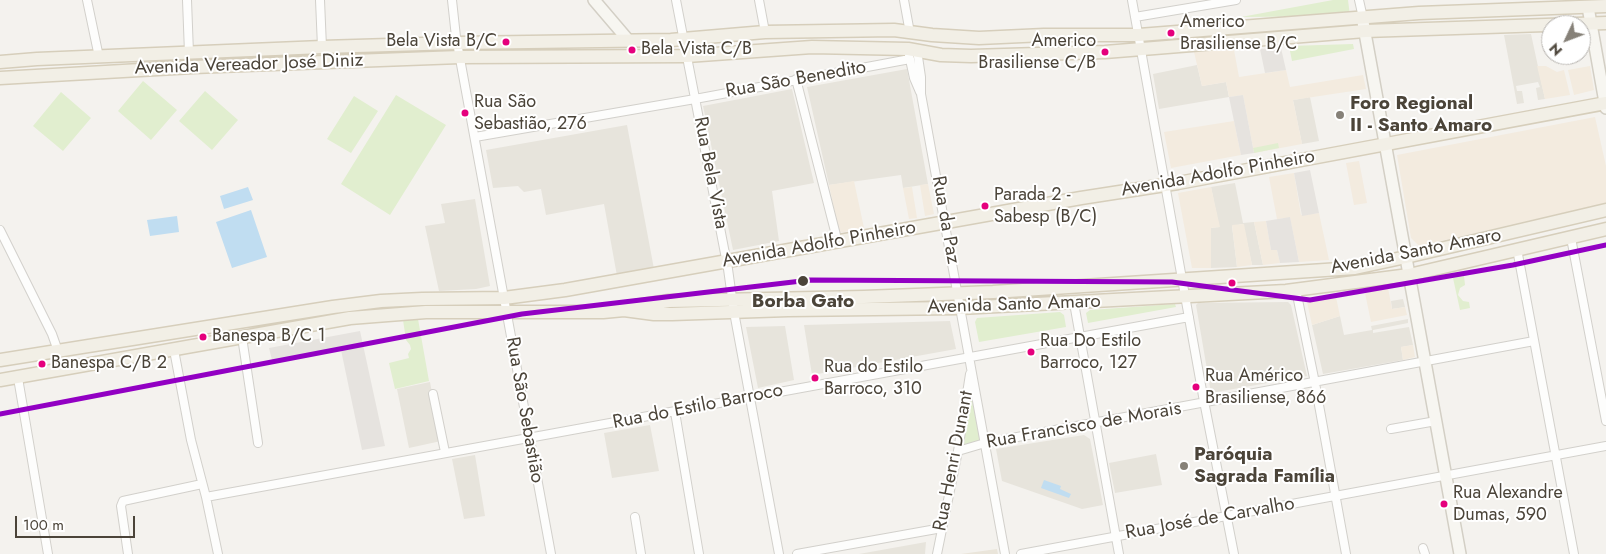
<!DOCTYPE html>
<html>
<head>
<meta charset="utf-8">
<style>
	body { margin:0 }
	#map { position:relative; width:1606px; height:554px; overflow:hidden; background:#f4f2ee; font-family:Jost,sans-serif }
	canvas { display:block }
	.north { position:absolute; left:1541px; top:15px; width:50px; height:50px; box-sizing:border-box; background:#fff; border:1px solid #b7b4b0; border-radius:50%; rotate:227deg; font-size:14px; font-weight:700; line-height:20px; text-align:center; color:#4b4439 }
	.north::after { content:''; display:block; margin:auto; width:18px; height:22px; background:#868178; clip-path:polygon(50% 0,100% 100%,50% 72%,0 100%) }
	.scale { position:absolute; left:15px; top:516px; width:120px; height:22px; box-sizing:border-box; border:2px solid #4b4439; border-top:0; padding-left:6px; font-size:15px; line-height:18px; white-space:nowrap; color:#4b4439; -webkit-text-stroke:4px #fff; paint-order:stroke }
</style>
</head>
<body>
<div id="map">
<canvas width="1606" height="554"></canvas>
<div class="north">N</div>
<div class="scale">100 m</div>
</div>
<script>
const g = document.querySelector('canvas').getContext('2d');
g.lineJoin = 'round';
function fillPath(path, color) { g.fillStyle = color; g.fill(path, 'evenodd'); }
const toPath = rows => new Path2D(rows.map(r => 'M' + r).join(''));
function strokePath(path, color, width, dash) { g.strokeStyle = color; g.lineWidth = width; g.lineCap = dash ? 'butt' : 'round'; g.setLineDash(dash || []); g.stroke(path); }
function label(font, color, halo, rows, align = 'center') {
  g.font = font + ' Jost,sans-serif'; g.lineWidth = 4; g.setLineDash([]); g.textBaseline = 'middle'; g.strokeStyle = halo; g.fillStyle = color; for (const [text, x, y, turn = 0] of rows) {
    g.save(); g.translate(x, y); g.rotate((+turn || 0) * Math.PI / 180); g.textAlign = isNaN(turn) ? turn : align; if (halo) g.strokeText(text, 0, 0); g.fillText(text, 0, 0); g.restore();
  }
}
const residential = toPath([
	[1531,34,1545,99,1538,100,1536,88,1540,87,1538,82,1516,86,1517,91,1522,91,1524,103,1517,104,1504,35],
	[1197,65,1202,86,1226,82,1229,97,1159,109,1153,74],
	[907,69,928,184,903,188,901,175,829,185,807,87],
	[792,89,814,183,772,191,779,241,733,250,703,106],
	[1310,97,1319,141,1302,144,1293,100],
	[627,125,654,269,617,276,604,204,546,215,541,189,524,192,518,186,493,188,486,150],
	[1235,183,1243,223,1254,222,1263,265,1252,265,1243,224,1232,226,1237,267,1211,268,1211,228,1219,227,1211,187],
	[475,199,490,286,476,289,439,291,425,226,445,223,441,204],
	[1403,299,1405,307,1392,309,1391,301],
	[1288,302,1291,305,1307,376,1211,393,1196,305,1198,303],
	[1340,316,1344,335,1372,330,1371,326,1408,319,1408,323,1373,330,1373,333,1409,327,1413,345,1401,347,1403,360,1323,374,1312,325],
	[950,321,956,349,812,375,804,325],
	[785,326,794,380,758,388,746,327],
	[430,382,441,441,409,448,397,389],
	[650,425,659,471,612,478,604,433],
	[1084,435,1090,439,1103,505,1082,509,1002,481,996,449],
	[1156,454,1162,485,1115,493,1109,463],
	[475,455,485,516,464,519,452,459],
	[926,542,925,554,859,554]
]);
const commercial = toPath([
	[1234,50,1239,77,1286,70,1290,87,1363,75,1366,89,1293,100,1302,144,1254,153,1243,95,1229,97,1226,82,1202,86,1194,52],
	[1537,66,1546,66,1557,72,1564,70,1570,95,1545,99],
	[1590,66,1594,90,1574,95,1568,70],
	[1595,117,1606,166,1606,203,1419,246,1411,238,1397,155],
	[1234,121,1241,155,1171,168,1164,132],
	[1359,161,1367,203,1354,205,1346,163],
	[1294,173,1301,215,1319,213,1329,260,1299,262,1290,218,1277,219,1269,177],
	[854,181,864,228,839,233,829,185],
	[928,184,934,214,925,216,920,185],
	[912,187,917,218,909,219,903,188],
	[1211,187,1220,227,1211,228,1211,268,1192,268,1178,193],
	[1266,221,1271,250,1277,250,1280,263,1263,265,1254,222],
	[1244,224,1252,265,1237,267,1232,225],
	[1388,288,1392,309,1405,307,1407,315,1371,322,1365,293],
	[1336,297,1340,316,1312,325,1307,302],
	[1413,345,1415,357,1403,360,1401,347]
]);
const education = toPath([
	[997,549,998,554,961,554]
]);
const green = toPath([
	[1333,0,1348,0,1350,16,1241,17],
	[1353,44,1354,49,1292,61,1289,46],
	[143,81,177,110,151,140,118,111],
	[205,91,238,120,212,150,179,121],
	[61,92,91,118,63,151,33,126],
	[396,95,446,125,390,215,341,184],
	[354,96,378,111,351,153,327,139],
	[1278,143,1279,148,1254,153,1253,148],
	[1464,276,1465,285,1460,288,1458,295,1463,301,1469,302,1470,308,1460,310,1453,278],
	[1175,304,1176,307,1088,323,1086,313,1090,310],
	[1060,312,1064,315,1066,327,979,342,975,322,977,318],
	[418,319,429,381,395,389,389,363,409,358,408,354,411,349,410,345,406,340,403,320],
	[973,385,983,441,959,449]
]);
const parking = toPath([
	[1281,48,1286,70,1265,73,1260,49],
	[1243,95,1254,153,1241,155,1229,97],
	[1310,170,1319,213,1302,216,1294,173],
	[1290,217,1299,262,1280,263,1277,250,1271,250,1266,221],
	[360,331,385,446,362,450,341,350,273,364,269,348]
]);
const water = toPath([
	[248,187,253,200,224,209,220,196],
	[251,210,267,257,232,268,216,222],
	[177,216,179,232,150,236,147,220],
	[1044,480,1061,486,1060,489,1071,494,1069,498,1041,488]
]);
const street = toPath([
	[87,0,99,57],
	[187,0,189,53],
	[320,0,322,47],
	[452,0,456,37,551,554],
	[676,0,728,269,734,312,779,554],
	[759,0,765,32],
	[904,0,910,33],
	[1132,0,1203,396,1234,554],
	[1359,0,1363,18],
	[1135,17,1236,0],
	[917,50,921,77,921,94,1005,554],
	[909,55,914,78,920,92],
	[796,79,838,243],
	[475,137,695,99,910,59],
	[0,230,52,334,58,351],
	[1571,238,1606,421],
	[1517,249,1574,554],
	[1296,290,1315,383,1346,554],
	[1074,303,1119,554],
	[242,337,258,443],
	[174,350,191,440,206,497,218,554],
	[18,378,48,554],
	[433,394,445,452],
	[675,412,699,554],
	[1391,429,1436,421],
	[958,451,985,443,1534,341],
	[206,497,1189,317],
	[635,517,641,554],
	[1423,548,1425,554],
	[128,554,121,506,123,501,202,484],
	[797,554,942,528],
	[937,554,958,451,970,374],
	[1021,554,1606,446]
]);
const secondary = toPath([
	[594,0,629,41],
	[1588,7,1606,108],
	[1363,22,1460,554]
]);
const primary = toPath([
	[0,62,37,59,322,47,457,43,671,40,765,32,894,30,932,35,979,38,1044,35,1139,35,1419,13,1606,6],
	[0,78,193,67,460,57,687,56,812,47,908,49,941,55,971,56,1105,52,1365,31,1606,23],
	[629,308,636,306,669,301,864,297,993,292,1355,268,1406,257,1606,210],
	[0,360,333,307,381,301,422,299,504,298,565,290,1081,198,1178,183,1606,103],
	[0,380,350,318,426,312,603,312,624,310,654,314,672,314,788,310,960,308,1286,291,1409,275,1606,229]
]);
const metro1 = toPath([
	[0,414,522,314,810,280,1172,282,1310,300,1513,265,1606,245]
]);
const markers = [
	[1171,33,4.5,"#e5007d"],
	[506,42,4.5,"#e5007d"],
	[632,50,4.5,"#e5007d"],
	[1105,52,4.5,"#e5007d"],
	[465,113,4.5,"#e5007d"],
	[1340,115,5,"#868178"],
	[985,206,4.5,"#e5007d"],
	[803,281,6,"#4b4439"],
	[1232,283,4.5,"#e5007d"],
	[203,337,4.5,"#e5007d"],
	[1031,352,4.5,"#e5007d"],
	[42,364,4.5,"#e5007d"],
	[815,378,4.5,"#e5007d"],
	[1196,387,4.5,"#e5007d"],
	[1184,466,5,"#868178"],
	[1444,504,4.5,"#e5007d"]
];
const busNames = [
	["Americo",1180,23],
	["Brasiliense B/C",1180,45],
	["Bela Vista B/C",497,42,"right"],
	["Americo",1096,42,"right"],
	["Brasiliense C/B",1096,64,"right"],
	["Bela Vista C/B",641,50],
	["Rua São",474,103],
	["Sebastião, 276",474,125],
	["Parada 2 -",994,196],
	["Sabesp (B/C)",994,218],
	["Banespa B/C 1",212,337],
	["Rua Do Estilo",1040,342],
	["Barroco, 127",1040,364],
	["Banespa C/B 2",51,364],
	["Rua do Estilo",824,368],
	["Barroco, 310",824,390],
	["Rua Américo",1205,377],
	["Brasiliense, 866",1205,399],
	["Rua Alexandre",1453,494],
	["Dumas, 590",1453,516]
];
const streetNames = [
	["Avenida Vereador José Diniz",249,65,-2],
	["Rua São Benedito",796,80,-10],
	["Rua Bela Vista",710,173,79],
	["Avenida Adolfo Pinheiro",1218,174,-10],
	["Rua da Paz",945,220,80],
	["Avenida Adolfo Pinheiro",819,245,-10],
	["Avenida Santo Amaro",1416,252,-11],
	["Avenida Santo Amaro",1014,305,-2],
	["Rua do Estilo Barroco",698,407,-11],
	["Rua São Sebastião",524,410,80],
	["Rua Francisco de Morais",1084,426,-10],
	["Rua Henri Dunant",954,461,-79],
	["Rua José de Carvalho",1210,519,-10]
];
const poiNames = [
	["Foro Regional",1350,104],
	["II - Santo Amaro",1350,126],
	["Paróquia",1194,455],
	["Sagrada Família",1194,477]
];
const stopNames = [
	["Borba Gato",803,302]
];
fillPath(residential, '#e7e4dc');
fillPath(commercial, '#f3ebdf');
fillPath(education, '#eae5da');
fillPath(green, '#e1eecf');
fillPath(parking, '#e6e3df');
fillPath(water, '#c0ddf1');
strokePath(street, '#d2d0cb', 10);
strokePath(secondary, '#d3cfc5', 14);
strokePath(primary, '#d6cebb', 15);
strokePath(street, '#fdfdfc', 8);
strokePath(secondary, '#f7f6f1', 11);
strokePath(primary, '#f2efe6', 12);
strokePath(metro1, '#9200c3', 5);
for (const [x, y, r, color] of markers) { const dot = new Path2D(); dot.arc(x, y, r, 0, 2 * Math.PI); g.fillStyle = color; g.fill(dot); strokePath(dot, '#fff', 2); }
label('18px', '#4b4439', '#fff', busNames, 'left');
label('19px', '#4b4439', '#fff', streetNames);
label('bold 19px', '#4b4439', '#fff', poiNames, 'left');
label('bold 19px', '#4b4439', '#fff', stopNames);
</script>
</body>
</html>
